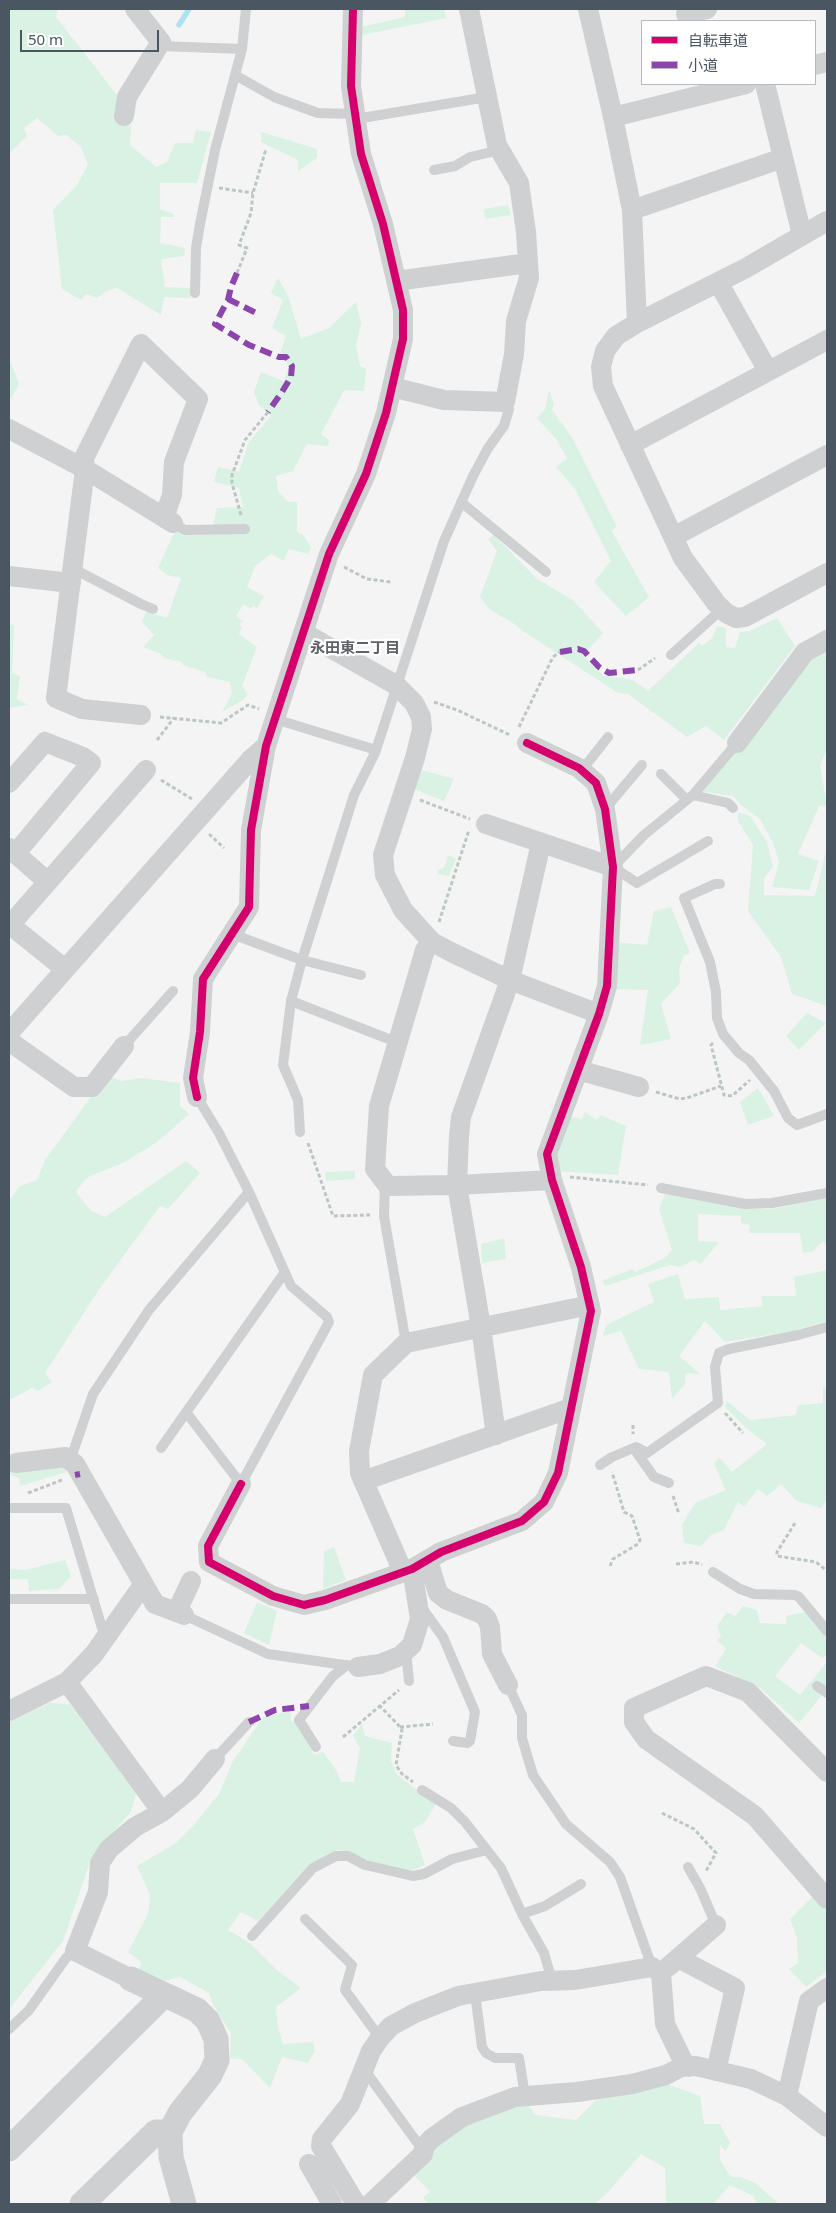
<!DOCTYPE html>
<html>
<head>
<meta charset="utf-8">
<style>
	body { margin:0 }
	#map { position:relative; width:836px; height:2213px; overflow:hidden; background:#f4f4f4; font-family:"Noto Sans","Noto Sans JP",sans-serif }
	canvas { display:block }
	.frame { position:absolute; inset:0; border:10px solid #4a5661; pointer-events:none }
	.legend { position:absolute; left:641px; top:20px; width:175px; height:65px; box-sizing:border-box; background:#fff; border:1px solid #b7bbc0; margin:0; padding:6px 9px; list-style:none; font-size:15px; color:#4a5661 }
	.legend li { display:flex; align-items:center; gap:10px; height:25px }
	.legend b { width:25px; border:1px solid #b7bbc0 }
	.scale { position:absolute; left:20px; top:30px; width:139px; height:22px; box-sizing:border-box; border:2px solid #4a5661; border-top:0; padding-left:6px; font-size:15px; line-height:18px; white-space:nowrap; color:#4a5661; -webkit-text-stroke:4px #fff; paint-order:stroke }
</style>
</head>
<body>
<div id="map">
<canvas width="836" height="2213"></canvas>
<div class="frame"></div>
<ul class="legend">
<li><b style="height:6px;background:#d6006c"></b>自転車道</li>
<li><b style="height:6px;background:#8e44ad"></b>小道</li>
</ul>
<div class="scale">50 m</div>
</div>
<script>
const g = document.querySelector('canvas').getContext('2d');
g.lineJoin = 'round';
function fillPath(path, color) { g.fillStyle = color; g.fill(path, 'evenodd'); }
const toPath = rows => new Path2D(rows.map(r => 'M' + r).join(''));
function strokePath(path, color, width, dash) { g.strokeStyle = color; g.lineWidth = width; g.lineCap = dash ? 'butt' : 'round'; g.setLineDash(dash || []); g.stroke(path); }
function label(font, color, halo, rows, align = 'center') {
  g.font = font + ' "Noto Sans","Noto Sans JP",sans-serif'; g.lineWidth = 4.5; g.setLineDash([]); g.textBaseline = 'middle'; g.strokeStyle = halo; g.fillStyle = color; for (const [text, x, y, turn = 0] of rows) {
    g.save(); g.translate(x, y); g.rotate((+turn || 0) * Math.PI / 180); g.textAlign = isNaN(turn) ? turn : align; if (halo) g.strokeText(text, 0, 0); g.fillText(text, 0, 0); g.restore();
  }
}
const green = toPath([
	[9,9,58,9,56,17,117,95,116,119,131,126,130,145,156,167,167,162,175,143,193,143,196,130,211,132,197,183,160,183,160,209,174,214,174,217,161,217,160,243,185,248,184,256,161,259,165,287,190,288,190,298,164,297,161,315,117,288,106,291,97,298,86,294,81,300,62,289,53,210,77,185,88,165,81,147,66,135,58,136,37,118,24,128,27,136,9,154],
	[405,9,444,9,446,18,362,35,361,27,405,17],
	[261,132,317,149,317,158,298,171,298,160,261,142],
	[508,205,511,215,485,219,484,209],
	[278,278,288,296,301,339,329,328,356,302,361,323,356,346,360,366,366,369,364,391,344,390,321,434,329,440,328,446,307,444,293,471,276,476,278,491,288,502,297,502,297,532,303,535,311,547,308,554,289,549,284,561,271,554,255,566,247,587,264,596,257,608,253,606,251,609,244,604,236,616,243,622,239,624,242,628,239,634,257,647,242,686,248,694,243,700,222,712,232,694,230,682,207,677,205,672,183,665,182,662,164,658,161,654,143,647,154,635,142,622,146,612,167,618,181,578,167,575,158,568,176,529,185,534,211,535,217,508,243,507,239,488,214,482,218,467,239,472,249,442,271,416,259,405,254,392,261,372,284,381,289,366,280,353,286,336,272,328,283,300,271,293],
	[9,358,19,384,9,402],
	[549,390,554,403,552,410,573,439,617,527,611,530,649,597,626,616,594,582,611,561,575,489,556,467,567,458,556,439,537,418,545,409],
	[494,535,537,579,573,600,603,633,583,655,603,675,633,680,648,691,699,643,702,646,712,638,717,626,726,628,726,647,735,648,740,632,750,631,777,618,795,646,724,740,706,726,687,737,628,694,618,693,523,631,513,623,490,610,480,597,497,551,488,539],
	[9,624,14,625,12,673,20,676,17,699,28,705,9,708],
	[827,645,827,749,820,765,827,806,819,806,798,854,819,861,809,890,772,887,779,862,773,843,760,819,741,805,733,796,699,791,809,654],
	[422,770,454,779,444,801,414,789],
	[738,812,750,816,767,842,773,867,764,878,764,895,815,896,827,847,827,1006,792,994,781,957,748,911,753,845,738,821],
	[448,855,456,859,449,876,438,874,438,870,444,868],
	[671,907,690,953,684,955,679,969,680,983,661,1004,671,1039,640,1045,648,990,611,989,615,942,647,945,654,911],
	[807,1013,826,1023,799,1050,786,1036],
	[107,1075,120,1081,141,1078,180,1083,180,1106,189,1114,157,1142,125,1162,86,1178,76,1192,91,1211,105,1217,186,1161,200,1173,168,1209,160,1206,100,1288,45,1373,52,1382,38,1391,32,1388,9,1400,9,1201,20,1186,37,1180,45,1160],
	[758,1088,774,1116,748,1125,740,1102],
	[585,1112,597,1120,601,1115,626,1126,618,1175,555,1171,550,1153,566,1116,582,1119],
	[355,1171,355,1179,326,1181,325,1172],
	[665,1194,744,1208,772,1209,827,1198,827,1247,823,1241,813,1251,803,1253,800,1233,749,1233,750,1225,741,1223,741,1216,698,1214,698,1241,719,1242,701,1264,694,1260,680,1267,670,1265,605,1286,602,1281,632,1269,635,1272,665,1258,672,1250,659,1209],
	[504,1238,506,1259,482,1263,481,1244],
	[827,1270,827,1321,793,1331,725,1342,705,1321,679,1356,700,1374,686,1373,685,1384,672,1399,669,1372,639,1369,621,1331,603,1336,606,1325,654,1302,648,1284,678,1274,685,1299,719,1297,720,1310,763,1306,761,1296,796,1296,794,1277],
	[823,1387,827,1389,827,1499,821,1508,797,1501,781,1484,767,1496,758,1489,744,1507,738,1502,724,1530,711,1535,701,1546,684,1543,682,1525,695,1503,726,1490,714,1464,719,1457,732,1472,767,1444,746,1428,725,1407,727,1401,750,1420,796,1415,798,1405,823,1403],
	[9,1460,63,1462,67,1472,20,1486,19,1478,9,1474],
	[334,1547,346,1580,323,1589,324,1551],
	[65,1560,71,1576,59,1589,29,1591,28,1579,9,1579,9,1569,25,1570],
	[257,1602,277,1611,269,1645,244,1633],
	[743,1606,757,1610,760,1623,786,1624,786,1616,806,1612,827,1638,827,1655,822,1658,801,1643,775,1676,800,1695,827,1662,827,1689,799,1723,760,1688,715,1666,726,1649,717,1640,721,1636,717,1626,727,1612,735,1616],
	[50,1703,70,1704,136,1793,131,1812,92,1856,63,1941,9,2009,9,1722],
	[290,1711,291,1721,297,1723,314,1755,323,1752,336,1770,341,1782,354,1782,360,1748,353,1736,362,1724,365,1736,392,1743,391,1761,397,1775,436,1804,425,1822,413,1829,425,1865,411,1871,367,1862,350,1852,337,1850,312,1863,258,1921,241,1912,228,1930,250,1943,277,1970,301,1988,276,2007,278,2027,283,2044,313,2042,315,2051,308,2063,282,2057,270,2088,242,2059,230,2058,231,2033,213,2005,209,1993,180,1977,165,1981,139,1970,141,1962,128,1952,148,1914,150,1895,137,1866,176,1843,194,1825,219,1794,233,1761,263,1717],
	[813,1896,827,1911,827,1971,806,1987,789,1969,798,1963,797,1938,790,1919],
	[661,2082,700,2096,704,2124,720,2124,730,2143,726,2151,720,2146,720,2160,731,2177,740,2177,755,2183,778,2203,786,2204,758,2204,753,2196,730,2185,713,2204,666,2204,665,2168,641,2154,608,2192,595,2204,428,2204,423,2197,430,2192,415,2176,428,2161,429,2149,444,2135,493,2112,528,2104,535,2115,576,2120,599,2097]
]);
const stream = toPath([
	[179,25,189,9]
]);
const path = toPath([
	[219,188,253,193],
	[237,273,247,248,239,245,251,213,253,193,266,149],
	[241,515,232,483,232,475,245,440,268,412],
	[344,567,367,579,391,582],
	[638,670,655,658],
	[434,702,457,710,510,735],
	[160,717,221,723,248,705,259,709],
	[519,727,553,657,560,652],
	[157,740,174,718],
	[161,780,192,799],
	[420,800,470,819],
	[209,834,224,848],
	[439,922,469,830],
	[713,1043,711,1045,724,1095,732,1096,750,1080],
	[656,1092,680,1099,687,1098,721,1086],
	[308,1143,333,1216,370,1215],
	[570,1177,648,1185],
	[725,1413,743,1433],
	[633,1425,633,1434],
	[28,1493,62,1480],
	[673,1496,679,1514],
	[795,1523,777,1552,777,1556,816,1562,827,1571],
	[676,1564,694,1562,702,1565],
	[610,1566,613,1559,638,1544,640,1540,632,1516,624,1512,612,1472],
	[379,1705,402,1729,396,1765,402,1774,413,1782],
	[400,1727,433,1724],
	[343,1737,399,1690],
	[662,1813,694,1829,716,1853,706,1871]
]);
const service = toPath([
	[160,46,242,49,215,150,200,224,196,248,195,293],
	[242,49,246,9],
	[235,75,274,97,304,108,318,113,355,114],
	[356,119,487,97],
	[434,170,455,166,470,157,500,150],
	[461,502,546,572],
	[173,523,185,530,245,529],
	[72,568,141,604,153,609],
	[671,655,722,609],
	[275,719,376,750],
	[582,770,608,737],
	[661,774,687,800],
	[693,795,728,803,733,808],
	[605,809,642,765],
	[708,841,637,883,613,867,644,835,693,795,737,743],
	[720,884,715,884,684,898,710,962,716,992,717,1018,723,1034,739,1053,749,1060,774,1091,788,1118,797,1125,827,1114],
	[232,934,302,960,361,975],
	[291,1001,399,1043],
	[124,1046,173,991],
	[300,1132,298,1100,283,1065,291,1001,302,960,354,795,375,753,444,541,473,476,488,448,504,426,509,409,505,402],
	[385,1183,384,1216,406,1343],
	[661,1188,745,1204,772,1203,827,1193],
	[186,1412,241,1484,329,1322,327,1317,291,1286,249,1192,219,1133,197,1097],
	[636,1447,637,1453,654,1477,669,1483],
	[161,1448,285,1272],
	[70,1461,93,1394,149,1310,249,1192],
	[600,1465,612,1457,636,1447,647,1453,718,1403,715,1367,719,1353,729,1349,798,1335,827,1327],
	[9,1508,66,1508,105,1638],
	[713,1572,740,1589,754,1594,795,1595,799,1597,827,1631],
	[9,1599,94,1599],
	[422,1608,443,1637,475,1712,470,1741,467,1743,453,1741],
	[184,1615,268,1654,358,1667],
	[406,1651,409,1681],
	[508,1685,522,1715,522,1738,533,1775,566,1824,610,1862,620,1877,652,1967],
	[817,1686,827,1693],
	[316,1747,299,1720,333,1676,347,1665],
	[215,1759,249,1722],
	[422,1790,451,1808,465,1822,501,1868,523,1916,544,1953,552,1981],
	[688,1867,700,1888,716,1925],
	[522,1914,545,1906,581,1884],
	[305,1919,352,1965,345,1990,380,2038],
	[252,1936,313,1868,336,1856,348,1856,365,1865,413,1876,424,1874,452,1859,487,1850],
	[475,1993,482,2047,486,2053,495,2058,519,2058,525,2096],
	[9,2029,29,2010,66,1958,75,1951],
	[364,2069,416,2141,424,2147]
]);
const minor = toPath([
	[588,9,613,117,632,210,637,323],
	[686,14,707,9],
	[815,65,827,62],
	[765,84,802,235],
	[124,116,127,97,161,42,135,9],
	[613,117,746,84],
	[632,210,783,158],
	[827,221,746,268,637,323,616,336,605,351,601,367,603,386,683,558,716,603,726,613,736,618,745,617,827,573],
	[396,281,528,263],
	[718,282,768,371],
	[392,387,444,400,505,402,514,354,516,321,529,278,526,232,519,183,497,145,469,9],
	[9,429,85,469,173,523],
	[630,445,827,340],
	[673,537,827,455],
	[9,576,71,583],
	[304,633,396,685,414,703,421,717,422,729,415,758,383,855,385,875,403,910,432,942,453,953,510,980,599,1014],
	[141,715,82,709,56,698,85,469,84,458,141,344,198,399,174,462,172,495,164,518],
	[737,743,805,652,827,640],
	[9,783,45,742,83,757,91,763,16,853],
	[486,824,613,867],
	[9,848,48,882],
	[9,924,65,969],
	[10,925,146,770],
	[432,942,425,950,379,1106,375,1169,388,1186,457,1185,552,1180],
	[9,1033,251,759,266,746],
	[9,1041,74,1087,92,1087,124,1046],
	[578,1070,639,1087],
	[197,1097,193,1078,200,1032,203,979,249,907,251,830,266,746,329,554,366,474,386,413,403,339,403,310,383,224,361,154,351,86,353,9],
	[496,1435,481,1327,457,1185,459,1136,461,1117,510,980,541,843],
	[16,1463,65,1457,75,1464,155,1604,184,1615],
	[363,1481,571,1408],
	[241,1484,208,1546,209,1562,273,1596,304,1605,325,1600,412,1569,441,1552,522,1521,544,1502,558,1473,591,1311,581,1267,552,1180,547,1154,599,1014,607,986,613,867,605,809,596,783,579,768,527,743],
	[428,1560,438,1593,447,1600,482,1614,487,1619,490,1627,492,1654,508,1685],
	[403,1572,360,1473,359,1451,373,1375,406,1343,590,1305],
	[177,1611,191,1581],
	[358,1667,380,1664,400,1656,412,1645,420,1619,412,1569],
	[67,1682,162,1812],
	[9,1711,67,1682,94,1654,143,1585],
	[827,1772,748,1692,706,1676,634,1708,634,1722,646,1739,755,1816,827,1899],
	[678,1958,735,1988,716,2071],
	[668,1967,716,1925],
	[131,1979,75,1951,98,1892,100,1863,109,1849,135,1827,162,1812,190,1789,215,1759],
	[787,2096,809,2001,827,1988],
	[309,2164,332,2204],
	[356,2204,321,2146,322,2139,350,2104,371,2051,380,2038,391,2026,415,2013,458,1996,541,1981,575,1980,652,1967,661,1973,665,2024,683,2061,689,2067],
	[370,2204,423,2154,424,2147,431,2139,462,2117,515,2097,577,2092,632,2084,666,2075,681,2067,696,2066,751,2079,787,2096,827,2127]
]);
const tertiary = toPath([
	[131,1979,197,2010,208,2021,216,2039,217,2060,210,2075,180,2113,170,2132,171,2157,184,2204],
	[9,2149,164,1995],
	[82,2204,156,2132,170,2132]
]);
const quiet = toPath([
	[237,273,231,287,228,300,215,324,249,345,279,357,286,357,292,366,291,377,282,392,268,412],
	[228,299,256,313],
	[560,652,578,649,584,651,599,667,609,673,638,670],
	[75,1475,80,1474],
	[249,1722,275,1710,309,1706]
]);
const cycleway = toPath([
	[197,1097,193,1078,200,1032,203,979,249,907,251,830,266,746,329,554,366,474,386,413,403,339,403,310,383,224,361,154,351,86,353,9],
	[241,1484,208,1546,209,1562,273,1596,304,1605,325,1600,412,1569,441,1552,522,1521,544,1502,558,1473,591,1311,581,1267,552,1180,547,1154,599,1014,607,986,613,867,605,809,596,783,579,768,527,743]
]);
const neighbourhoodNames = [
	["永田東二丁目",355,649]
];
fillPath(green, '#d9f2e3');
strokePath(stream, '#aee2f0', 5.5);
strokePath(path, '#bcc7c4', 3, [4, 2.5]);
strokePath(service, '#ced0d2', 10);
strokePath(minor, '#ced0d2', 20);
strokePath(tertiary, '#ced0d2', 25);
strokePath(quiet, '#8e44ad', 6, [12, 6]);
strokePath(cycleway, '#d6006c', 8);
label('bold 15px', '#5f6368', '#fff', neighbourhoodNames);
</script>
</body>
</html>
